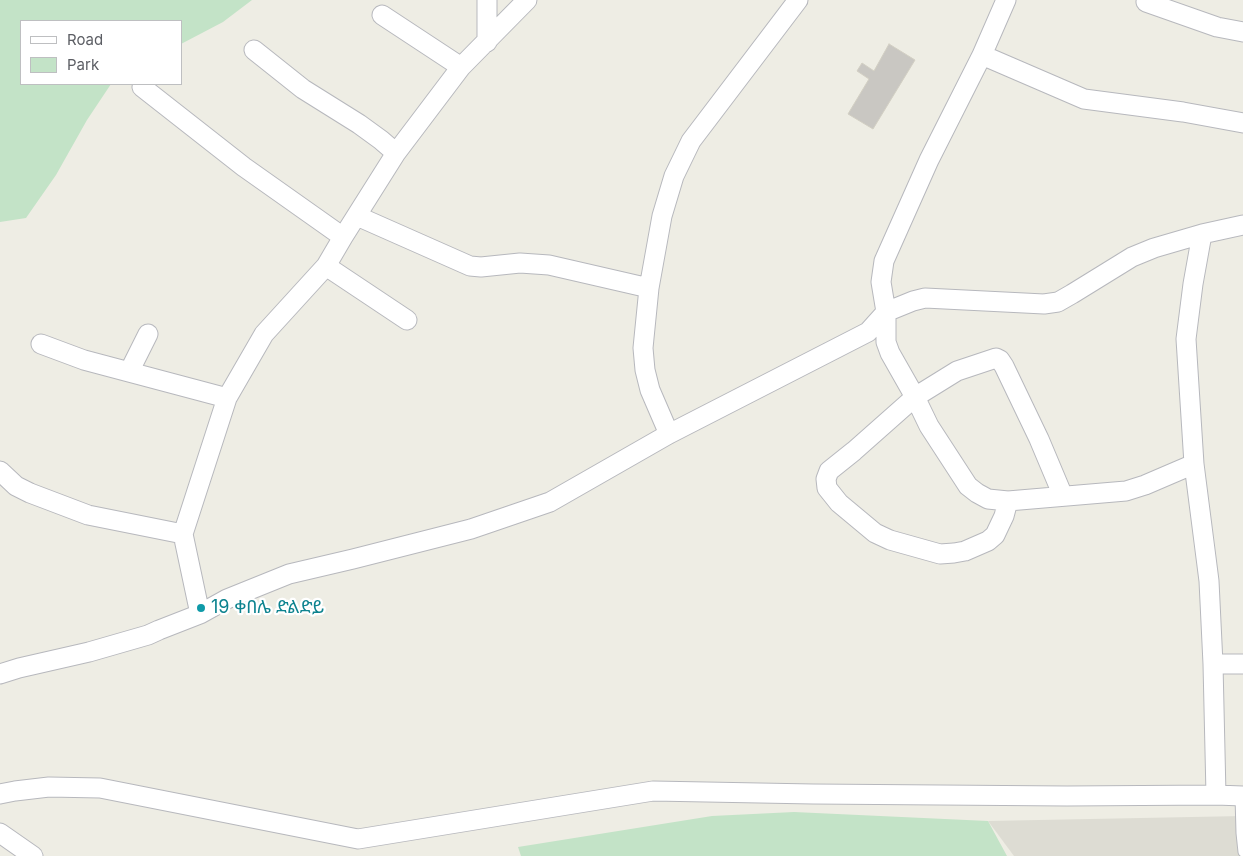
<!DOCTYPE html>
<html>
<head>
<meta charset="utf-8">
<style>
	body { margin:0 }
	#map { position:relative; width:1243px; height:856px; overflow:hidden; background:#eeede4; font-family:Inter,sans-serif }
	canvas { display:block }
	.legend { position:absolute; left:20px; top:20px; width:162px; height:65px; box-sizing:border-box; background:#fff; border:1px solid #bebfc1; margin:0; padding:6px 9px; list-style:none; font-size:15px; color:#5c5e64 }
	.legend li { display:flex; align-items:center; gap:10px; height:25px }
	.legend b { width:25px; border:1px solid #bebfc1 }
</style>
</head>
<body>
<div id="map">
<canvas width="1243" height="856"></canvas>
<ul class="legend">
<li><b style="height:6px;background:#fff"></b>Road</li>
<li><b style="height:14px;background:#c3e3c7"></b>Park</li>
</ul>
</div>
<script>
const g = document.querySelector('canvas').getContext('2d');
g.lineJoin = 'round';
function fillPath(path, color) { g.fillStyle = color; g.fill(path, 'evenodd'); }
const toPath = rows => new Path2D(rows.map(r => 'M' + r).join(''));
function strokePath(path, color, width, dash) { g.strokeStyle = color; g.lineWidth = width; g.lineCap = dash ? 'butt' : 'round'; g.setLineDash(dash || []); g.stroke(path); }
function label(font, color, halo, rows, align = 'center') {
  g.font = font + ' Inter,"Noto Sans Ethiopic",sans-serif'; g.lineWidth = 4.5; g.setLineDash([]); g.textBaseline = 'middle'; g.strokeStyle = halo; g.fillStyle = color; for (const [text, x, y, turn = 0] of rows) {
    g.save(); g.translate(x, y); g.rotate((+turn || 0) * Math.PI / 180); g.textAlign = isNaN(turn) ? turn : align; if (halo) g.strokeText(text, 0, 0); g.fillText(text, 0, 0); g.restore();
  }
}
const education = toPath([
	[1243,816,1243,856,1014,856,988,821]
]);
const green = toPath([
	[0,0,252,0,223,22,181,44,181,21,21,21,21,84,111,84,87,120,56,175,26,218,0,222],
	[794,812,988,821,1007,856,521,856,518,847,712,816]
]);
const building = toPath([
	[889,44,915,60,873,129,848,114,869,79,857,71,862,63,874,71,889,44]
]);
const lane = toPath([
	[1240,796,1241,833,1243,852]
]);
const street = toPath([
	[1006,0,982,55,929,160,884,261,881,282,886,312,886,342,890,353,915,397,929,426,968,486,977,493,988,499,1008,501,1126,491,1145,485,1194,464],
	[1146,2,1217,27,1243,32],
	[382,15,461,67],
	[487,42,487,0],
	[254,50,303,89,359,124,381,140,396,153],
	[982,55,1084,99,1183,112,1243,123],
	[142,87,244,167,343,237],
	[357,216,470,266,481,267,520,263,549,265,649,288],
	[1202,234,1193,284,1186,339,1194,464,1209,581,1213,664,1216,795],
	[326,266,407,320],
	[41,344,84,360,227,398],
	[129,372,148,334],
	[669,434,650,390,645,370,643,348,649,288,662,216,674,176,691,141,798,0],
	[0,471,16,486,30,493,88,515,183,534],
	[1008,501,1004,516,995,535,988,541,965,551,954,553,940,554,890,540,875,533,839,503,827,488,826,479,829,471,854,451,915,397,957,371,996,358,1000,360,1004,366,1039,439,1063,496],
	[200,614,183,534,227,398,264,334,326,266,343,237,396,153,461,67,527,0],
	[1213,664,1243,664],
	[0,674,19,668,89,652,148,635,159,630,200,614,227,599,289,574,353,559,471,529,550,502,669,434,868,332,886,312,913,301,925,298,1044,304,1058,302,1072,294,1132,257,1154,248,1202,234,1243,225],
	[0,794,15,791,49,787,100,788,358,839,653,791,813,794,1067,796,1216,795,1243,796],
	[0,833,33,856]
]);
const markers = [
	[201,608,5,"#0f9aa8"]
];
const cultureNames = [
	["19 ቀበሌ ድልድይ",211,608]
];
fillPath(education, '#dddcd3');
fillPath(green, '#c3e3c7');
fillPath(building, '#c9c7c2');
strokePath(building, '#d2cfc3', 1);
strokePath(lane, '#b7b8bd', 11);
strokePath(street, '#b7b8bd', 21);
strokePath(lane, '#fff', 9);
strokePath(street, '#fff', 19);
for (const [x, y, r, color] of markers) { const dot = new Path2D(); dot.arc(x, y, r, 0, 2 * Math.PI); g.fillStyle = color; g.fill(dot); strokePath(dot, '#fff', 2); }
label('18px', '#0d838f', '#fff', cultureNames, 'left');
</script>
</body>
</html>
